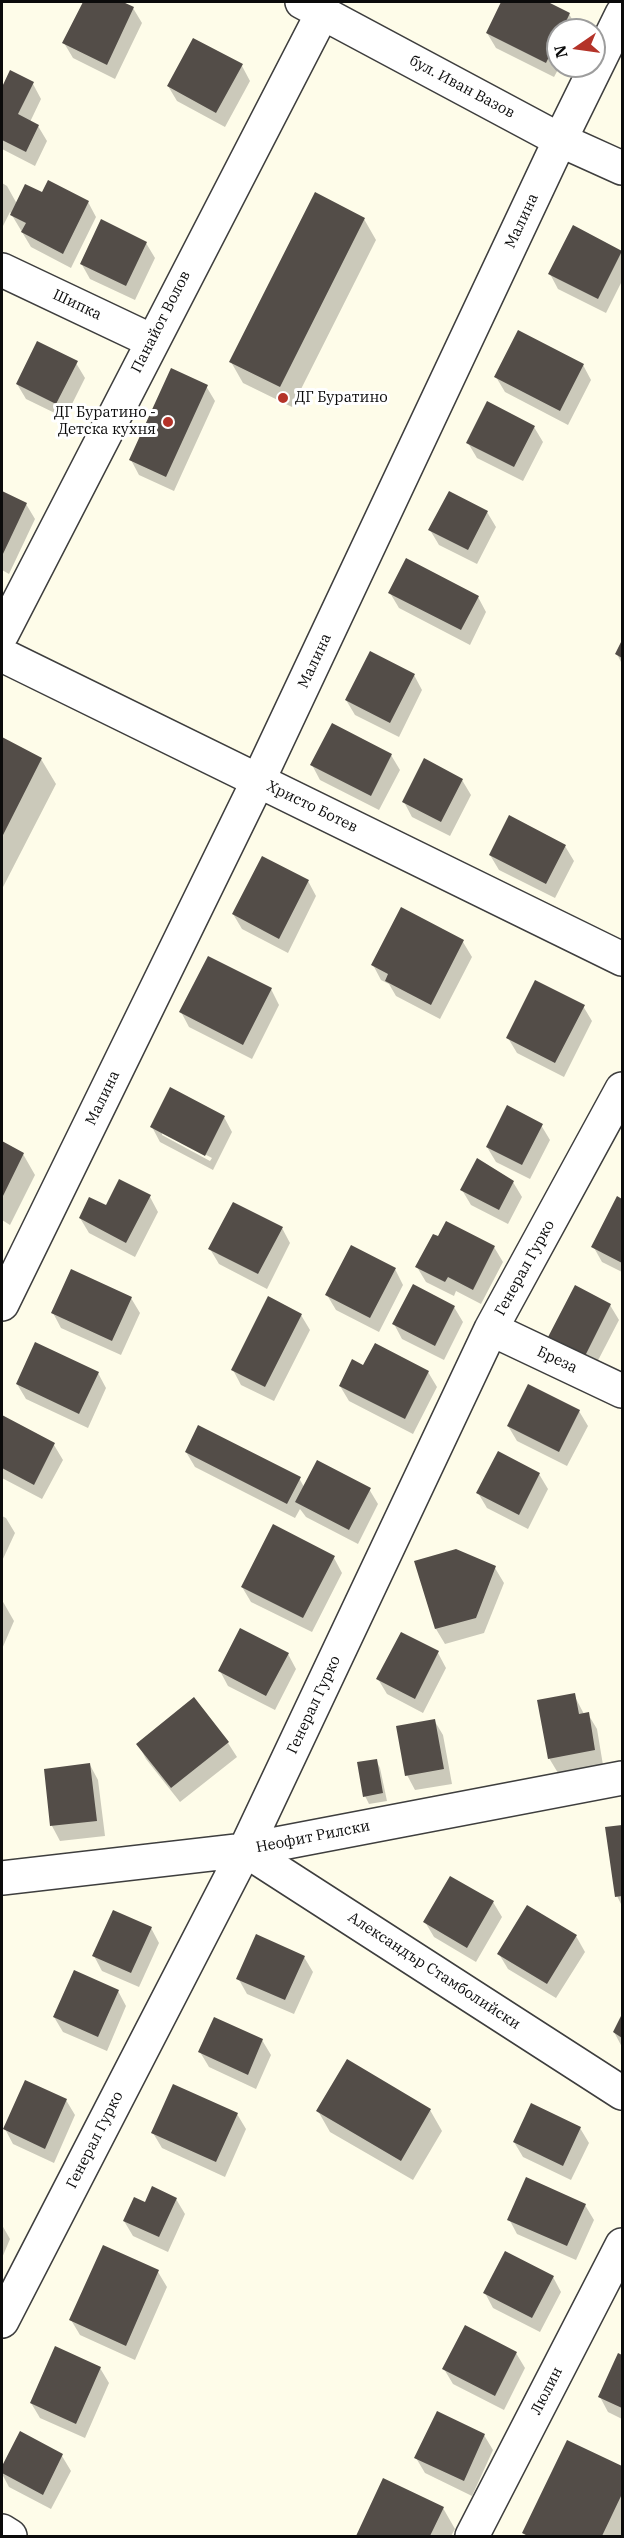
<!DOCTYPE html>
<html>
<head>
<meta charset="utf-8">
<style>
	body { margin:0 }
	#map { position:relative; width:624px; height:2538px; overflow:hidden; background:#fefce9; font-family:"IBM Plex Serif",serif }
	canvas { display:block }
	.frame { position:absolute; inset:0; border:3px solid #0b0b0b; pointer-events:none }
	.north { position:absolute; left:546px; top:18px; width:60px; height:60px; box-sizing:border-box; background:#fff; border:2px solid #9d9d9d; border-radius:50%; rotate:257deg; font-size:16px; font-weight:700; line-height:24px; text-align:center; color:#0b0b0b }
	.north::after { content:''; display:block; margin:auto; width:21px; height:27px; background:#b43329; clip-path:polygon(50% 0,100% 100%,50% 72%,0 100%) }
</style>
</head>
<body>
<div id="map">
<canvas width="624" height="2538"></canvas>
<div class="frame"></div>
<div class="north">N</div>
</div>
<script>
const g = document.querySelector('canvas').getContext('2d');
g.lineJoin = 'round';
function fillPath(path, color) { g.fillStyle = color; g.fill(path, 'evenodd'); }
const toPath = rows => new Path2D(rows.map(r => 'M' + r).join(''));
function strokePath(path, color, width, dash) { g.strokeStyle = color; g.lineWidth = width; g.lineCap = dash ? 'butt' : 'round'; g.setLineDash(dash || []); g.stroke(path); }
function label(font, color, halo, rows, align = 'center') {
  g.font = font + ' "IBM Plex Serif",serif'; g.lineWidth = 6; g.setLineDash([]); g.textBaseline = 'middle'; g.strokeStyle = halo; g.fillStyle = color; for (const [text, x, y, turn = 0] of rows) {
    g.save(); g.translate(x, y); g.rotate((+turn || 0) * Math.PI / 180); g.textAlign = isNaN(turn) ? turn : align; if (halo) g.strokeText(text, 0, 0); g.fillText(text, 0, 0); g.restore();
  }
}
const shadow = toPath([
	[85,2,119,2,133,8,142,23,115,79,73,58,64,43],
	[503,2,545,2,569,14,578,29,558,30,560,66,554,77,496,48,487,33],
	[242,66,250,81,225,127,177,101,168,86],
	[10,72,33,84,41,99,30,122,38,126,47,141,35,166,2,149,2,90],
	[2,183,7,186,17,204,43,194,88,202,96,217,71,268,31,247,10,212,2,228],
	[364,219,376,240,292,407,243,383,231,362],
	[146,243,155,258,135,300,90,279,81,263],
	[621,252,622,281,606,313,558,289,550,274],
	[76,363,85,378,65,418,26,399,17,384],
	[583,365,591,380,568,425,505,392,496,377],
	[206,386,215,401,174,491,139,475,131,460],
	[534,427,543,442,523,481,477,458,468,443],
	[2,493,26,504,35,519,9,574,2,570],
	[487,512,496,527,477,564,439,545,430,530],
	[390,593,478,597,486,612,470,645,399,608],
	[622,643,622,664,617,654],
	[414,675,422,690,399,737,355,715,346,700],
	[2,739,41,759,56,784,2,889],
	[391,755,400,770,379,810,320,780,312,765],
	[462,780,471,795,450,836,412,817,404,802],
	[565,846,574,861,555,898,499,870,490,855],
	[308,881,316,896,288,953,242,929,233,914],
	[402,909,463,942,472,957,440,1019,396,996,389,984,381,980,373,965],
	[271,989,279,1005,252,1059,189,1027,181,1012],
	[583,1006,592,1021,564,1077,517,1053,508,1038],
	[224,1117,232,1132,213,1170,160,1142,152,1127],
	[162,1132,212,1158,210,1161,162,1135],
	[541,1125,550,1140,530,1179,496,1162,487,1147],
	[2,1143,23,1154,35,1175,10,1225,2,1220],
	[513,1182,522,1197,508,1224,471,1205,462,1190],
	[150,1197,158,1212,135,1257,89,1233,80,1218,107,1207],
	[617,1198,622,1201,622,1272,602,1262,593,1246],
	[282,1228,290,1243,267,1289,219,1264,210,1249],
	[494,1247,503,1262,481,1304,456,1291,454,1296,426,1282,417,1267],
	[395,1269,403,1285,379,1332,336,1310,327,1295],
	[131,1298,140,1313,121,1355,61,1328,53,1313],
	[610,1305,619,1320,592,1372,557,1354],
	[454,1307,463,1322,444,1360,402,1339,394,1324],
	[301,1315,310,1330,274,1401,241,1385,233,1370],
	[364,1367,428,1372,437,1387,413,1434,349,1401,340,1386],
	[98,1373,106,1388,88,1428,26,1399,17,1384],
	[579,1411,588,1426,567,1466,517,1441,508,1426],
	[2,1417,54,1445,63,1460,42,1499,2,1478],
	[186,1452,299,1478,304,1487,369,1489,378,1504,358,1544,306,1517,300,1509,295,1518,195,1467],
	[539,1474,548,1489,528,1529,487,1508,478,1493],
	[2,1516,6,1518,15,1533,2,1561],
	[334,1558,342,1573,312,1632,251,1602,242,1587],
	[416,1562,495,1568,504,1583,484,1633,445,1644,436,1629],
	[2,1600,14,1621,2,1649],
	[438,1653,446,1668,423,1713,387,1694,378,1679],
	[288,1654,296,1669,275,1710,228,1686,220,1671],
	[574,1695,584,1714,588,1714,597,1729,603,1765,558,1773,549,1758],
	[434,1720,443,1735,452,1784,415,1790,407,1775],
	[228,1743,237,1757,180,1802,146,1759,138,1744],
	[376,1760,380,1768,387,1801,369,1804,365,1796],
	[90,1765,98,1780,105,1836,60,1841,52,1826,45,1770],
	[622,1826,622,1906,617,1896,606,1829],
	[493,1902,502,1917,476,1962,434,1937,425,1922],
	[528,1907,576,1936,585,1952,556,1998,508,1969,499,1954],
	[151,1928,159,1943,139,1987,102,1971,94,1956],
	[304,1957,313,1972,294,2014,247,1994,238,1978],
	[118,1991,126,2006,107,2051,63,2032,54,2017],
	[622,2017,622,2047,614,2032],
	[262,2040,271,2055,256,2089,209,2067,200,2052],
	[66,2100,75,2115,54,2163,13,2144,5,2129],
	[430,2110,442,2131,413,2180,330,2132,318,2111],
	[237,2114,246,2129,225,2177,162,2148,153,2133],
	[580,2128,589,2143,571,2180,523,2157,514,2142],
	[176,2199,185,2214,168,2252,133,2236,124,2221,145,2204],
	[585,2205,594,2220,576,2260,517,2234,509,2219],
	[2,2225,10,2239,2,2258],
	[158,2272,167,2287,135,2360,80,2335,71,2320],
	[553,2277,561,2292,540,2332,493,2308,485,2293],
	[516,2353,525,2368,504,2410,453,2384,444,2369],
	[619,2355,622,2357,622,2419,608,2412,600,2397],
	[100,2368,109,2383,85,2438,40,2418,31,2403],
	[20,2433,62,2456,71,2471,51,2509,9,2487,2,2474,2,2469],
	[484,2435,493,2450,472,2496,425,2473,416,2458],
	[568,2442,622,2468,622,2536,526,2536,524,2533],
	[384,2480,443,2508,455,2529,451,2536,357,2536]
]);
const building = toPath([
	[83,2,123,2,134,7,107,65,62,43],
	[501,2,548,2,570,13,562,30,558,30,558,38,546,63,486,33],
	[193,38,243,64,216,113,167,86],
	[10,70,34,82,18,114,39,125,26,152,2,140,2,87],
	[48,180,89,201,63,254,21,232,26,223,10,215,25,184,42,192],
	[315,192,365,218,280,387,229,362],
	[101,219,147,242,126,286,80,264],
	[573,225,622,251,598,299,548,274],
	[518,330,584,364,560,411,494,377],
	[37,341,78,361,56,404,16,384],
	[171,368,208,385,166,477,129,460],
	[487,401,535,426,514,467,466,443],
	[2,491,27,503,2,556],
	[449,491,488,511,468,550,428,530],
	[406,558,479,596,461,630,388,593],
	[622,640,622,658,615,654],
	[370,651,415,674,390,723,345,700],
	[332,723,392,754,371,796,310,765],
	[2,737,42,758,2,837],
	[424,758,463,779,441,822,402,802],
	[509,815,566,845,546,884,489,855],
	[262,856,309,880,279,939,232,914],
	[401,907,464,940,431,1005,385,981,388,974,371,965],
	[208,956,272,988,243,1045,179,1012],
	[535,980,585,1005,555,1063,506,1038],
	[170,1087,225,1116,205,1156,150,1127],
	[507,1105,543,1124,522,1165,486,1147],
	[2,1141,24,1153,2,1198],
	[477,1158,514,1181,499,1210,460,1190],
	[119,1179,151,1195,126,1243,79,1218,89,1197,106,1205],
	[617,1196,622,1199,622,1263,591,1247],
	[233,1202,283,1227,258,1274,208,1249],
	[446,1221,495,1246,473,1290,448,1277,445,1282,415,1267,433,1234,438,1236],
	[351,1245,396,1268,370,1318,325,1295],
	[71,1269,132,1297,112,1341,51,1313],
	[413,1284,455,1306,435,1346,392,1324],
	[575,1285,611,1304,584,1358,547,1339],
	[268,1296,302,1314,265,1387,231,1370],
	[35,1342,99,1372,79,1414,16,1384],
	[375,1343,429,1371,405,1419,339,1386,352,1359,363,1365],
	[528,1384,580,1410,559,1452,507,1426],
	[2,1415,55,1443,34,1485,2,1468],
	[198,1425,301,1477,287,1504,185,1452],
	[498,1451,540,1473,519,1515,476,1493],
	[317,1460,371,1488,349,1530,295,1502],
	[273,1524,335,1556,303,1618,241,1587],
	[456,1549,496,1566,476,1618,435,1629,414,1561],
	[240,1628,289,1653,266,1696,218,1671],
	[401,1632,439,1651,415,1699,376,1679],
	[575,1693,579,1714,589,1712,595,1750,548,1759,537,1700],
	[194,1697,229,1742,171,1788,136,1744],
	[435,1719,444,1769,405,1776,396,1726],
	[377,1759,383,1793,363,1797,357,1762],
	[90,1763,97,1821,50,1826,44,1769],
	[622,1825,622,1896,615,1897,605,1827],
	[450,1876,494,1901,467,1948,423,1922],
	[527,1905,577,1935,547,1984,497,1954],
	[113,1910,152,1927,131,1973,92,1956],
	[256,1934,305,1956,285,2000,236,1979],
	[74,1970,119,1990,98,2037,53,2017],
	[622,2014,622,2038,613,2032],
	[214,2017,263,2039,248,2075,198,2052],
	[347,2059,431,2109,401,2161,316,2111],
	[25,2080,67,2099,45,2149,3,2129],
	[173,2084,238,2113,216,2162,151,2133],
	[531,2103,581,2127,563,2166,513,2142],
	[526,2177,586,2204,567,2246,507,2220],
	[152,2186,177,2198,159,2237,123,2221,134,2197,145,2202],
	[103,2245,159,2270,126,2346,69,2320],
	[505,2251,554,2276,532,2318,483,2293],
	[465,2325,517,2352,495,2396,442,2369],
	[55,2346,101,2367,76,2424,30,2403],
	[618,2353,622,2355,622,2408,598,2397],
	[437,2411,485,2434,464,2481,414,2458],
	[20,2431,63,2454,43,2495,2,2473,2,2466],
	[567,2440,622,2466,622,2494,602,2536,528,2536,522,2533],
	[383,2478,444,2507,430,2536,356,2536]
]);
const minor = toPath([
	[302,2,560,140,622,168],
	[2,270,152,341],
	[2,634,323,12],
	[2,655,622,959],
	[2,1304,258,781,560,140,622,14],
	[491,1329,622,1391],
	[245,1850,622,2093],
	[2,1878,245,1850,622,1778],
	[2,2321,245,1850,491,1329,622,1089],
	[2,2531,10,2536],
	[472,2536,622,2245]
]);
const markers = [
	[283,398,6,"#b43329"],
	[168,422,6,"#b43329"]
];
const streetNames = [
	["бул. Иван Вазов",462,87,28],
	["Малина",522,221,-65],
	["Шипка",77,305,25],
	["Панайот Волов",161,322,-63],
	["Малина",315,661,-65],
	["Христо Ботев",312,807,26],
	["Малина",103,1098,-64],
	["Генерал Гурко",525,1268,-61],
	["Бреза",557,1360,25],
	["Генерал Гурко",314,1705,-65],
	["Неофит Рилски",313,1837,-11],
	["Александър Стамболийски",434,1971,33],
	["Генерал Гурко",95,2140,-63],
	["Люлин",547,2391,-63]
];
const poiNames = [
	["ДГ Буратино",295,398],
	["ДГ Буратино -",156,413,"right"],
	["Детска кухня",156,430,"right"]
];
fillPath(shadow, '#0003');
fillPath(building, '#534d48');
strokePath(minor, '#3e3e3e', 36);
strokePath(minor, '#fff', 33);
for (const [x, y, r, color] of markers) { const dot = new Path2D(); dot.arc(x, y, r, 0, 2 * Math.PI); g.fillStyle = color; g.fill(dot); strokePath(dot, '#fff', 2); }
label('15px', '#0b0b0b', '#fff', streetNames);
label('15px', '#0b0b0b', '#fff', poiNames, 'left');
</script>
</body>
</html>
